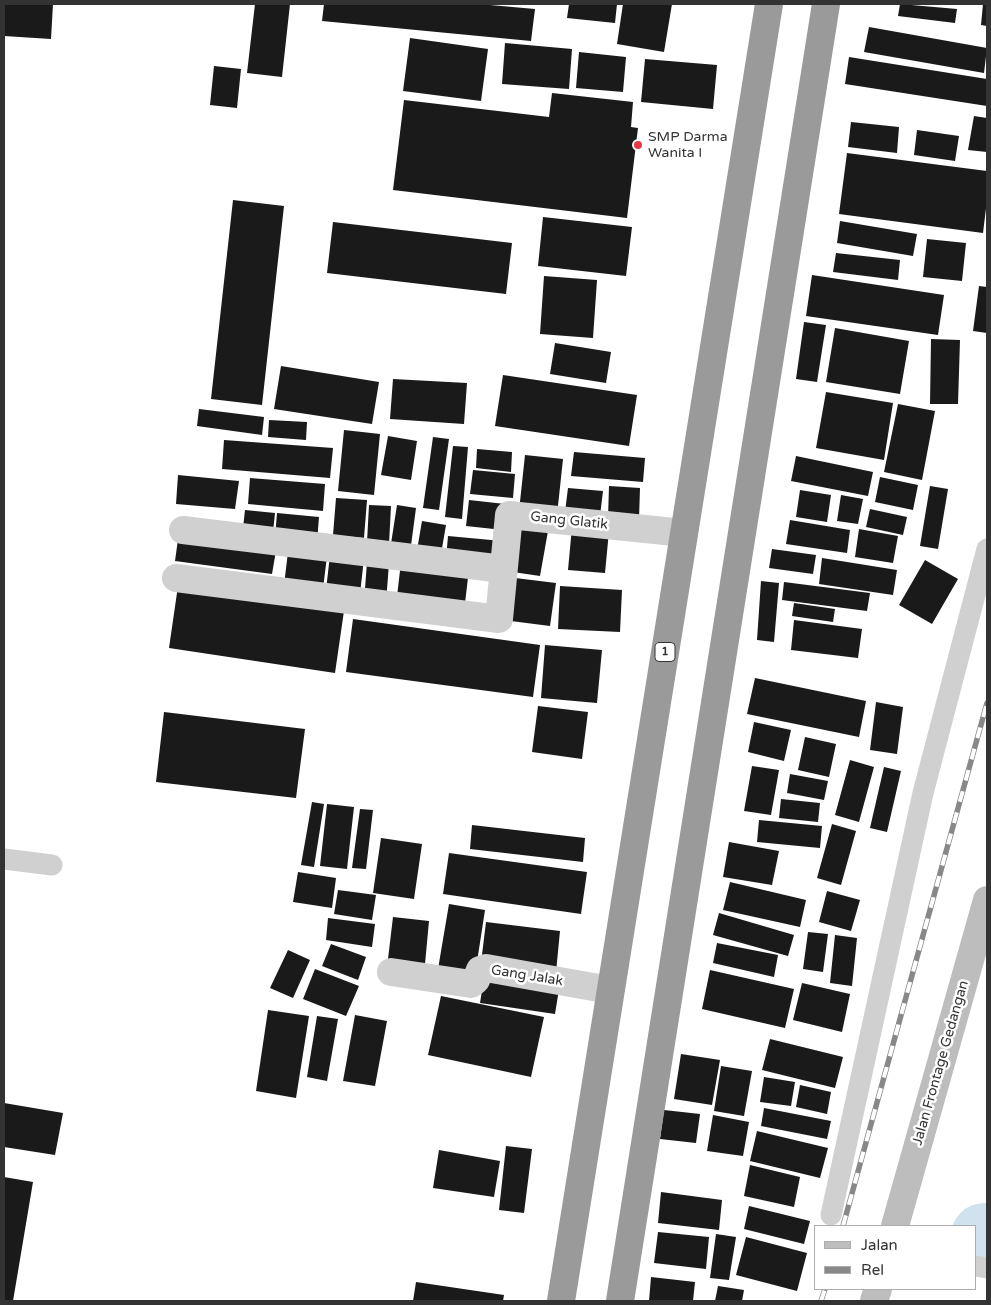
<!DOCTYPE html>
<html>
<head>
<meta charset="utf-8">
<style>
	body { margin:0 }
	#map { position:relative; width:991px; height:1305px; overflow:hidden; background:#fff; font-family:"Varela Round",sans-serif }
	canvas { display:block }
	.frame { position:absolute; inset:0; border:5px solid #333; pointer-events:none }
	.legend { position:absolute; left:814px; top:1225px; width:162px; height:65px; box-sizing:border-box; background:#fff; border:1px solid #adadad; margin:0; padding:6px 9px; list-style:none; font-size:15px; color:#333 }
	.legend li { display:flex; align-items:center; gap:10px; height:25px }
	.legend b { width:25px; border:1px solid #adadad }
</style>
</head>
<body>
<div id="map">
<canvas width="991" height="1305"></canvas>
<div class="frame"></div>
<ul class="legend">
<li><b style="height:6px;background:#bdbdbd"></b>Jalan</li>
<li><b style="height:6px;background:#888"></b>Rel</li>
</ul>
</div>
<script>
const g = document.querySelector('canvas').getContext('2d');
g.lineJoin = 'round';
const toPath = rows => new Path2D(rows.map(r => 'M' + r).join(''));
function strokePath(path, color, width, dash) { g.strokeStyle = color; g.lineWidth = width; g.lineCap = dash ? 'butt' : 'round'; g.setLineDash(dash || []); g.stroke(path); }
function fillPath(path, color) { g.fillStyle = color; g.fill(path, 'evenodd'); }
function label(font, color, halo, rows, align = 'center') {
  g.font = font + ' "Varela Round",sans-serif'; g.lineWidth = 5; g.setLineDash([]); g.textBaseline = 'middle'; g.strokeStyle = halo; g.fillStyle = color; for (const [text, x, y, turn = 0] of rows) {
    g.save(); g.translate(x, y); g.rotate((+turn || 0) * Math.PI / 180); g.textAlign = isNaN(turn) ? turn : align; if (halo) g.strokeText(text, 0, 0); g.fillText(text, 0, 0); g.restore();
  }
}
const river = toPath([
	[984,1236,987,1236]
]);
const building = toPath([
	[4,4,53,4,51,39,4,36],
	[255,4,290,4,282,77,247,73],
	[324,4,479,4,535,9,531,41,322,21],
	[569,4,617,4,615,23,567,18],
	[623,4,672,4,664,52,617,44],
	[900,4,957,9,955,23,898,16],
	[983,4,987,4,987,26,981,25],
	[869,27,987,48,984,73,864,52],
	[410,38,488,49,481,101,403,91],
	[505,43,572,49,569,89,502,84],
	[579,52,626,57,623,92,576,88],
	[849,57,987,79,987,106,845,84],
	[645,59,717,65,713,109,641,102],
	[214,66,241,69,237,108,210,105],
	[552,93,633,102,631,127,638,128,627,218,393,190,404,100,549,117],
	[974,116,987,118,987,152,968,150],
	[851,122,899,127,897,153,848,147],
	[917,130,959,136,955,161,914,155],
	[847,153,987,171,987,200,983,233,839,214],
	[233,200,284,206,262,405,211,399],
	[543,217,632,227,626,276,538,266],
	[840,221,917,234,913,256,837,243],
	[333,222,512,243,506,294,327,273],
	[927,239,966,243,962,281,923,277],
	[836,253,900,260,898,280,833,272],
	[812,275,944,295,938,335,806,316],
	[544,276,597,280,593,338,540,334],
	[979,286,987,287,987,333,973,331],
	[804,322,826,325,817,382,796,379],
	[835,328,909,341,900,394,826,382],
	[931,339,960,340,958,404,930,404],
	[555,343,611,352,606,383,550,374],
	[281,366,379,382,372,424,274,409],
	[503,375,637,395,629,446,495,426],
	[393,379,467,383,464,424,390,419],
	[826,392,893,403,884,460,816,448],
	[898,404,935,411,922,480,884,472],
	[199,409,264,417,262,435,197,426],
	[269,420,307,422,306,440,268,437],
	[344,430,380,434,374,495,338,491],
	[388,436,417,441,411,480,381,475],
	[433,437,449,439,439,510,423,508],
	[224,440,333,448,330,478,222,469],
	[453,446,468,447,462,519,445,517],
	[477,449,512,452,511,472,476,468],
	[574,452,645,458,643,482,571,476],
	[525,455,563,459,557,515,519,511],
	[796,456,873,472,868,496,791,481],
	[473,470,515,474,513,498,470,494],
	[178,475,239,481,235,509,176,504],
	[880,477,918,485,913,510,875,502],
	[250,478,325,484,323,511,248,504],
	[609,486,640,488,639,519,608,518],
	[930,486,948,489,938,549,920,546],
	[568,488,603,491,600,516,565,512],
	[800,490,831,495,827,522,796,517],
	[841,495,863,499,858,524,837,521],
	[336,498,367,500,364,538,333,535],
	[469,500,505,504,503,530,466,526],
	[369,505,391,506,389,544,367,542],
	[397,505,416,508,410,553,390,550],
	[870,509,907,517,903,535,866,527],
	[245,510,275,513,273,532,243,528],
	[277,513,319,517,317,542,275,538],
	[790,520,850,530,847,553,786,544],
	[422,521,446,525,440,560,416,556],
	[514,525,548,531,540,576,506,571],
	[572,527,609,531,605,573,568,570],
	[859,529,898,536,893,563,855,557],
	[179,532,277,545,272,574,175,561],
	[448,536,502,541,500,564,446,559],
	[772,549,816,555,813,574,769,568],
	[288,552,327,556,323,589,284,585],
	[330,555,364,558,360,594,326,590],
	[822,558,897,570,893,595,819,584],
	[925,560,958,579,932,624,899,605],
	[367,562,389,563,386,603,364,602],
	[401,562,469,569,464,612,396,605],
	[507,577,556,583,550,626,503,620],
	[179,579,345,604,335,673,169,648],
	[761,581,779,583,774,642,757,640],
	[784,582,870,593,867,611,782,600],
	[560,586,622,590,620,632,558,629],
	[794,603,835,609,833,622,792,616],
	[353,619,540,645,533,697,346,672],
	[794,620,862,629,858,658,791,650],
	[545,645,602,650,597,703,541,698],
	[755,678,866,701,859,737,747,714],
	[876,702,903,707,897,754,870,750],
	[538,706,588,712,582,759,532,752],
	[164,712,305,729,296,798,156,782],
	[754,722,791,730,784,761,748,752],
	[805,737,836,744,829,777,798,770],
	[850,760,874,767,859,822,835,815],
	[752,766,779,770,771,815,744,811],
	[884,767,901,771,887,832,870,828],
	[790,774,828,781,824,800,787,793],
	[781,799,820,803,818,822,779,818],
	[312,802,324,804,314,867,301,865],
	[327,804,354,807,347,869,320,866],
	[360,809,373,810,366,869,352,868],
	[759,820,822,826,820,848,757,842],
	[832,824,856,831,841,885,817,878],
	[472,825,585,838,583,862,470,849],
	[381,838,422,844,414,899,373,893],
	[729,842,779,851,772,885,723,877],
	[449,853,587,872,581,914,443,894],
	[298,872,336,878,332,908,293,902],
	[730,882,806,900,800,927,723,910],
	[338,890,376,895,372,920,334,914],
	[827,891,860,900,851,931,819,922],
	[449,904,485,910,475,975,438,969],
	[719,913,794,935,788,956,713,935],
	[393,917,429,921,425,964,388,959],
	[328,918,375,924,372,947,326,940],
	[486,922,560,931,556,972,481,963],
	[808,932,828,934,823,972,803,969],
	[835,935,857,938,852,986,830,983],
	[717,943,778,955,774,977,713,963],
	[331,944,366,957,358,980,322,966],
	[288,950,310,960,293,998,270,988],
	[315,969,359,986,346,1016,303,999],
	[710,970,794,989,785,1028,702,1009],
	[485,971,560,983,555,1014,480,1003],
	[802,983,850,994,842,1032,793,1020],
	[441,996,544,1017,531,1077,428,1055],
	[268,1010,309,1016,296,1098,256,1091],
	[355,1015,387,1021,375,1086,343,1081],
	[317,1016,338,1019,327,1081,307,1077],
	[770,1039,843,1057,835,1088,762,1070],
	[681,1054,720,1060,712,1105,674,1099],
	[721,1066,752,1071,744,1116,714,1111],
	[764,1077,795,1082,791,1106,760,1102],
	[800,1085,831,1092,827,1114,796,1107],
	[4,1103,63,1113,55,1155,4,1147],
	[764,1108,831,1121,827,1139,761,1126],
	[664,1110,700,1114,696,1143,660,1139],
	[713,1115,749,1122,743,1156,707,1151],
	[757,1131,828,1148,820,1178,750,1161],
	[506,1146,532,1149,524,1213,499,1210],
	[439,1150,500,1161,494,1197,433,1188],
	[750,1165,800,1177,794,1207,744,1196],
	[4,1177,33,1182,13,1301,4,1301],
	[661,1192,722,1200,719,1230,658,1223],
	[749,1206,810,1221,804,1244,744,1229],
	[658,1232,709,1237,706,1269,654,1263],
	[716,1234,736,1237,729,1280,710,1278],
	[746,1237,807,1253,797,1291,736,1275],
	[651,1277,695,1282,693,1301,649,1301],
	[416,1282,504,1295,503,1301,413,1301],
	[718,1286,744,1290,742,1301,715,1301]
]);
const lane = toPath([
	[4,859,52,865],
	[831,1215,923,793,987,549],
	[975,1266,987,1268]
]);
const street = toPath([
	[183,530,503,569],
	[176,578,499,619,509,515,684,533],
	[391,972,471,984,476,980,480,970,486,968,610,990]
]);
const secondary = toPath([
	[895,1226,987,900],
	[874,1301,878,1289]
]);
const highway = toPath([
	[561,1301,769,4],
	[620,1301,826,4]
]);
const rail = toPath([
	[843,1226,987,703],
	[821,1301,825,1289]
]);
const markers = [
	[638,145,5,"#e63946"]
];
const shields = [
	[665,652,20]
];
const shieldNames = [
	["1",665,652]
];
const poiNames = [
	["SMP Darma",648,137],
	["Wanita I",648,153]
];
const streetNames = [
	["Gang Glatik",569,521,6],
	["Gang Jalak",527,976,9],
	["Jalan Frontage Gedangan",941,1063,-74]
];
strokePath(river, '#cfe2ee', 66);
fillPath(building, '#1a1a1a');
strokePath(lane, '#d0d0d0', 21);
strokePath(street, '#d0d0d0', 28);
strokePath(secondary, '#bdbdbd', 28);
strokePath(highway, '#9a9a9a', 28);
strokePath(rail, '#888', 5.5);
strokePath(rail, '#fff', 4, [11]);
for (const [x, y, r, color] of markers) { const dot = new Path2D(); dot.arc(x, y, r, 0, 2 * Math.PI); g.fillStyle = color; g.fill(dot); strokePath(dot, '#fff', 2); }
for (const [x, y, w] of shields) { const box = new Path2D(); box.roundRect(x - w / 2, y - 9.5, w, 19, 4); g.fillStyle = '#fff'; g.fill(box); strokePath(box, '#333', 1); }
label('bold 12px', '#333', null, shieldNames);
label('14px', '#333', '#fff', poiNames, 'left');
label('14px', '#333', '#fff', streetNames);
</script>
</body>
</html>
